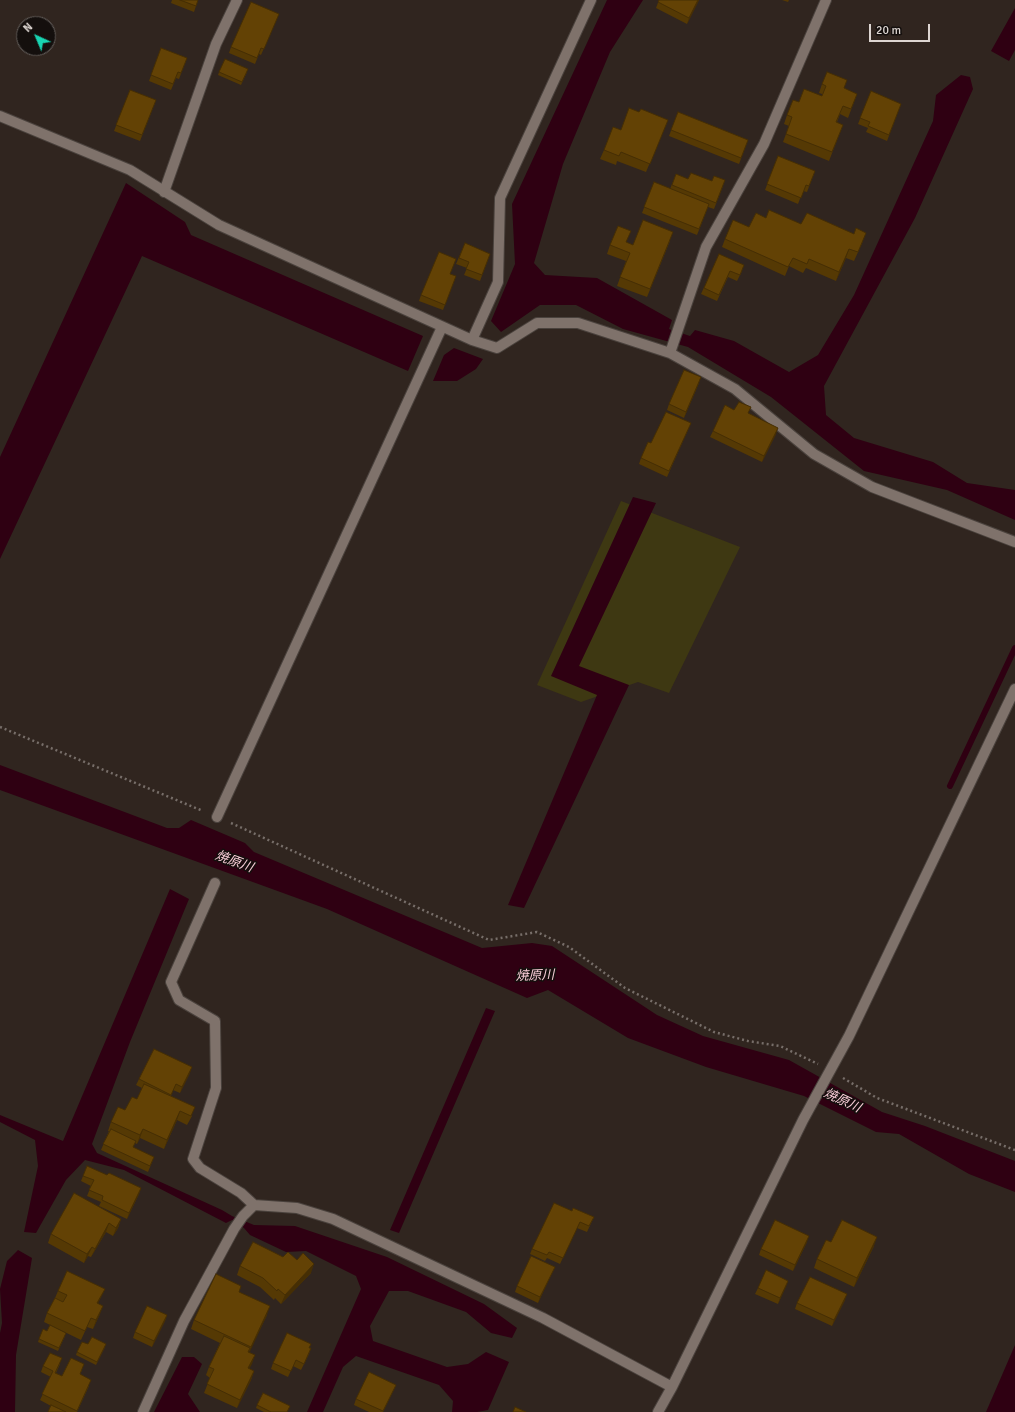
<!DOCTYPE html>
<html>
<head>
<meta charset="utf-8">
<style>
	body { margin:0 }
	#map { position:relative; width:1015px; height:1412px; overflow:hidden; background:#30251f; font-family:Signika,sans-serif }
	canvas { display:block }
	.north { position:absolute; left:16px; top:16px; width:40px; height:40px; box-sizing:border-box; background:#140f0d; border:1px solid #645f5c; border-radius:50%; rotate:316deg; font-size:11px; font-weight:700; line-height:16px; text-align:center; color:#ddd6d2 }
	.north::after { content:''; display:block; margin:auto; width:14px; height:18px; background:#18d5b2; clip-path:polygon(50% 0,100% 100%,50% 72%,0 100%) }
	.scale { position:absolute; left:869px; top:24px; width:61px; height:18px; box-sizing:border-box; border:2px solid #ddd6d2; border-top:0; padding-left:5px; font-size:12px; line-height:14px; white-space:nowrap; color:#ddd6d2; -webkit-text-stroke:3px #140f0d; paint-order:stroke }
</style>
</head>
<body>
<div id="map">
<canvas width="1015" height="1412"></canvas>
<div class="north">N</div>
<div class="scale">20 m</div>
</div>
<script>
const g = document.querySelector('canvas').getContext('2d');
g.lineJoin = 'round';
function fillPath(path, color) { g.fillStyle = color; g.fill(path, 'evenodd'); }
const toPath = rows => new Path2D(rows.map(r => 'M' + r).join(''));
function strokePath(path, color, width, dash) { g.strokeStyle = color; g.lineWidth = width; g.lineCap = dash ? 'butt' : 'round'; g.setLineDash(dash || []); g.stroke(path); }
function label(font, color, halo, rows, align = 'center') {
  g.font = font + ' Signika,"Noto Sans JP",sans-serif'; g.lineWidth = 3; g.setLineDash([]); g.textBaseline = 'middle'; g.strokeStyle = halo; g.fillStyle = color; for (const [text, x, y, turn = 0] of rows) {
    g.save(); g.translate(x, y); g.rotate((+turn || 0) * Math.PI / 180); g.textAlign = isNaN(turn) ? turn : align; if (halo) g.strokeText(text, 0, 0); g.fillText(text, 0, 0); g.restore();
  }
}
const green = toPath([
	[621,501,740,547,669,693,638,682,581,702,537,685]
]);
const water = toPath([
	[607,0,643,0,610,52,563,164,534,263,545,275,597,278,672,320,669,329,690,336,695,330,734,341,789,372,818,355,854,295,933,121,936,95,961,75,970,77,973,89,915,218,824,386,826,415,854,438,933,462,967,483,1015,490,1015,520,947,490,864,471,771,397,688,347,623,329,576,305,540,305,501,332,491,321,515,264,512,204],
	[1015,8,1015,50,1009,61,991,51],
	[126,183,185,222,191,235,423,336,408,371,142,256,0,559,0,457],
	[454,348,483,359,476,369,457,381,433,381,444,355],
	[633,497,656,503,579,666,629,685,524,908,508,905,597,695,551,676],
	[0,765,167,828,179,828,191,820,245,843,254,852,482,948,532,943,552,946,657,1015,703,1036,789,1060,882,1112,925,1126,1015,1161,1015,1192,969,1174,899,1134,876,1132,804,1096,706,1067,628,1038,548,990,527,998,327,909,0,790],
	[170,889,189,899,130,1042,92,1144,97,1153,222,1210,232,1216,254,1225,295,1226,387,1257,484,1304,517,1328,512,1338,491,1333,466,1312,408,1291,389,1291,370,1326,373,1341,447,1367,468,1364,486,1352,509,1362,488,1410,477,1412,452,1412,453,1401,439,1385,356,1356,343,1367,323,1412,307,1412,361,1289,356,1276,306,1251,286,1252,250,1235,244,1228,232,1220,226,1223,124,1170,85,1160,66,1180,36,1233,24,1232,38,1166,35,1140,0,1122,0,1115,63,1141],
	[486,1008,495,1011,399,1233,390,1230],
	[18,1250,32,1258,16,1355,15,1412,0,1412,0,1333,2,1323,0,1289,7,1261],
	[1015,1345,1015,1412,986,1412],
	[182,1357,194,1357,202,1364,188,1394,200,1412,154,1412]
]);
const stream = toPath([
	[950,786,1015,648]
]);
const path = toPath([
	[0,727,203,811],
	[231,823,489,940,537,932,569,947,625,988,714,1032,748,1041,780,1046,818,1064],
	[843,1078,877,1098,1015,1150]
]);
const minor = toPath([
	[0,116,130,170,219,225,472,340,497,348,537,323,578,323,670,353,735,389,814,454,872,487,1015,542],
	[164,192,216,44,237,0],
	[472,340,498,282,500,198,591,0],
	[670,353,706,247,764,144,826,0],
	[217,817,442,327],
	[215,883,171,982,179,1000,215,1021,216,1088,193,1159,200,1168,241,1193,254,1205],
	[143,1412,184,1321,234,1229,243,1216,254,1205,297,1208,333,1219,543,1318,672,1387],
	[658,1412,672,1387,803,1120,849,1036,1015,689]
]);
const wall = toPath([
	[172,0,198,0,194,12,171,3],
	[659,0,699,0,687,24,656,8],
	[782,0,789,0,788,2],
	[279,14,261,55,259,54,255,64,229,53,231,47],
	[161,48,187,58,179,79,176,78,171,90,149,81],
	[219,72,247,72,241,85,218,75],
	[822,84,844,89,857,94,848,118,840,114,837,122,843,125,829,161,783,142,789,126,784,124,787,115,799,102,822,96,822,94,819,93],
	[130,90,156,100,140,141,114,131],
	[871,91,901,104,887,141,866,132,868,128,858,124],
	[639,112,668,120,646,172,617,161,616,165,600,159,604,150,621,130],
	[678,112,748,140,739,164,669,136],
	[778,156,815,171,807,192,803,191,798,204,765,190],
	[676,174,688,179,723,186,714,209,708,207,697,235,642,213,654,182,670,189],
	[766,218,801,224,863,241,854,261,846,258,836,281,806,268,803,273,789,266,785,276,722,247,725,239,749,227],
	[670,241,647,297,617,286,626,261,607,254,610,245,626,242,633,245],
	[465,243,490,254,480,281,464,275,467,268,456,264],
	[719,254,742,271,737,281,728,277,717,301,701,294],
	[450,274,456,276,443,310,419,301,421,295],
	[699,383,684,418,667,410,669,404],
	[734,410,748,414,776,434,762,462,710,437,713,431],
	[691,423,667,477,639,464,641,458,651,443],
	[190,1073,180,1093,173,1090,171,1096,192,1116,187,1125,177,1120,164,1149,140,1138,137,1144,135,1143,133,1148,154,1157,148,1172,101,1150,109,1131,108,1131,111,1122,125,1110,137,1099,142,1088,136,1085,139,1079],
	[107,1175,141,1188,139,1194,127,1219,99,1206,101,1202,87,1196,91,1186,81,1181,83,1176],
	[572,1211,594,1217,587,1232,577,1228,560,1264,547,1258,545,1261,530,1254,532,1249],
	[121,1219,118,1228,113,1236,106,1232,91,1257,88,1256,84,1263,48,1243,51,1234],
	[807,1242,793,1271,759,1255,761,1249],
	[831,1242,874,1246,854,1287,814,1268,817,1259],
	[240,1266,311,1273,281,1304,275,1298,274,1300,260,1287,237,1275],
	[555,1267,552,1273,538,1303,515,1292,517,1286],
	[788,1281,778,1304,755,1294,758,1288],
	[105,1289,98,1303,100,1314,93,1329,87,1327,81,1340,44,1322,47,1313,55,1298,58,1291],
	[239,1292,267,1315,249,1352,255,1355,249,1369,254,1371,251,1380,237,1408,204,1393,210,1378,206,1375,209,1367,220,1343,191,1329,194,1320],
	[845,1300,832,1326,795,1309,797,1303],
	[167,1315,165,1321,152,1347,133,1338,135,1332],
	[47,1331,65,1336,58,1351,38,1342,39,1339],
	[88,1344,105,1347,96,1365,76,1355,77,1352],
	[310,1348,311,1348,309,1354,301,1370,293,1366,288,1377,271,1369,273,1363],
	[60,1364,56,1373,62,1376,82,1370,80,1374,89,1386,77,1412,48,1412,51,1406,40,1400,51,1377,41,1372,43,1366],
	[396,1385,383,1412,369,1412,354,1405,356,1399],
	[257,1405,287,1412,264,1412,256,1408]
]);
const shadedWall = toPath([
	[698,0,699,0,687,24,689,18],
	[849,249,846,258,836,281,839,272],
	[701,377,699,383,684,418,686,412],
	[778,428,776,434,762,462,764,456],
	[192,1067,190,1073,180,1093,182,1087],
	[180,1111,177,1120,164,1149,167,1140],
	[143,1129,140,1138,137,1144,140,1135],
	[141,1188,139,1194,127,1219,129,1213],
	[121,1219,118,1228,113,1236,116,1228],
	[109,1223,106,1232,91,1257,95,1249],
	[809,1236,807,1242,793,1271,795,1265],
	[877,1237,874,1246,854,1287,857,1278],
	[92,1247,88,1256,84,1263,87,1254],
	[314,1264,311,1273,281,1304,285,1295],
	[555,1267,552,1273,538,1303,540,1297],
	[788,1281,786,1287,778,1304,780,1298],
	[105,1289,101,1297,94,1312,97,1303],
	[847,1294,845,1300,832,1326,834,1320],
	[103,1306,100,1314,93,1329,96,1320],
	[270,1306,267,1315,248,1356,251,1347],
	[167,1315,165,1321,152,1347,154,1341],
	[255,1355,252,1364,245,1377,248,1368],
	[254,1371,251,1380,237,1408,240,1400]
]);
const building = toPath([
	[180,0,198,0,196,6,180,0],
	[659,0,698,0,689,18,658,2,659,0],
	[251,2,279,14,264,49,261,48,257,58,231,47,251,2],
	[161,48,187,58,181,73,178,72,173,84,151,75,161,48],
	[225,59,248,69,242,82,219,72,225,59],
	[827,72,847,80,844,88,857,94,851,109,843,106,836,122,843,125,832,152,786,134,792,117,787,115,793,100,799,102,804,89,822,96,826,86,822,84,827,72],
	[130,90,156,100,142,135,116,125,130,90],
	[871,91,901,104,889,135,868,126,870,122,860,118,871,91],
	[629,108,639,112,641,109,668,120,650,164,621,152,619,156,604,150,613,127,621,130,629,108],
	[678,112,748,140,741,158,671,130,678,112],
	[778,156,815,171,809,186,806,185,801,198,767,184,778,156],
	[691,173,712,181,714,176,725,180,716,203,672,185,676,174,688,179,691,173],
	[654,182,709,204,699,229,644,207,654,182],
	[769,210,801,224,807,213,854,234,856,228,866,233,858,252,849,249,839,272,809,259,807,264,793,258,788,267,725,239,733,220,749,227,756,213,766,218,769,210],
	[643,220,673,232,650,289,620,277,630,253,610,245,618,226,631,231,626,242,633,245,643,220],
	[465,243,490,254,482,275,466,269,469,262,459,258,465,243],
	[439,252,456,259,450,274,456,276,445,305,421,295,439,252],
	[719,254,744,265,740,275,730,271,719,295,704,288,719,254],
	[684,370,701,377,686,412,669,404,684,370],
	[739,402,751,407,748,413,778,428,764,456,713,431,725,405,734,410,739,402],
	[666,412,691,423,669,471,641,458,648,442,651,443,666,412],
	[154,1049,192,1067,182,1087,176,1084,171,1095,139,1079,154,1049],
	[144,1084,195,1107,191,1116,180,1111,167,1140,143,1129,140,1135,111,1122,118,1107,125,1110,132,1097,137,1099,144,1084],
	[111,1129,136,1141,133,1147,154,1157,150,1166,103,1144,111,1129],
	[87,1166,107,1175,109,1173,141,1188,129,1213,102,1200,103,1196,89,1190,94,1180,83,1176,87,1166],
	[74,1193,121,1219,116,1228,109,1223,95,1249,92,1247,87,1254,51,1234,74,1193],
	[554,1203,572,1211,573,1208,594,1217,589,1226,580,1222,563,1258,549,1252,547,1255,532,1249,554,1203],
	[775,1220,809,1236,795,1265,761,1249,775,1220],
	[842,1220,877,1237,857,1278,817,1259,826,1240,831,1242,842,1220],
	[253,1242,283,1257,288,1252,297,1260,303,1253,314,1264,285,1295,278,1289,277,1291,263,1278,240,1266,253,1242],
	[531,1256,555,1267,540,1297,517,1286,531,1256],
	[766,1270,788,1281,780,1298,758,1288,766,1270],
	[67,1271,105,1289,97,1303,103,1306,96,1320,91,1318,85,1331,47,1313,55,1298,63,1302,67,1295,58,1291,67,1271],
	[216,1274,241,1286,239,1292,270,1306,251,1347,194,1320,216,1274],
	[810,1277,847,1294,834,1320,797,1303,810,1277],
	[147,1306,167,1315,154,1341,135,1332,147,1306],
	[50,1325,66,1333,59,1348,39,1339,43,1329,47,1331,50,1325],
	[287,1333,311,1344,309,1348,311,1348,304,1364,296,1360,291,1371,273,1363,287,1333],
	[224,1336,250,1348,248,1352,255,1355,248,1368,254,1371,240,1400,207,1384,214,1369,209,1367,224,1336],
	[92,1337,106,1344,97,1362,77,1352,82,1342,88,1344,92,1337],
	[50,1353,62,1358,55,1373,62,1376,71,1358,84,1364,80,1374,91,1380,77,1411,42,1394,53,1371,43,1366,50,1353],
	[369,1372,396,1385,383,1411,356,1399,369,1372],
	[263,1393,290,1406,287,1412,271,1412,257,1405,263,1393],
	[51,1405,66,1412,48,1412,51,1405],
	[515,1407,526,1412,513,1412,515,1407]
]);
const waterNames = [
	["焼原川",234,862,20],
	["焼原川",535,976,-2],
	["焼原川",842,1101,25]
];
fillPath(green, '#3e3812');
fillPath(water, '#2f0012');
strokePath(stream, '#2f0012', 6);
strokePath(minor, '#4a423d', 12);
strokePath(path, '#776e69', 2.5, [2, 3]);
strokePath(minor, '#7f726b', 10);
fillPath(wall, '#553904');
fillPath(shadedWall, '#452e04');
fillPath(building, '#634205');
strokePath(building, '#452e04', 1);
label('italic 13px', '#fbced9', '#140f0d', waterNames);
</script>
</body>
</html>
